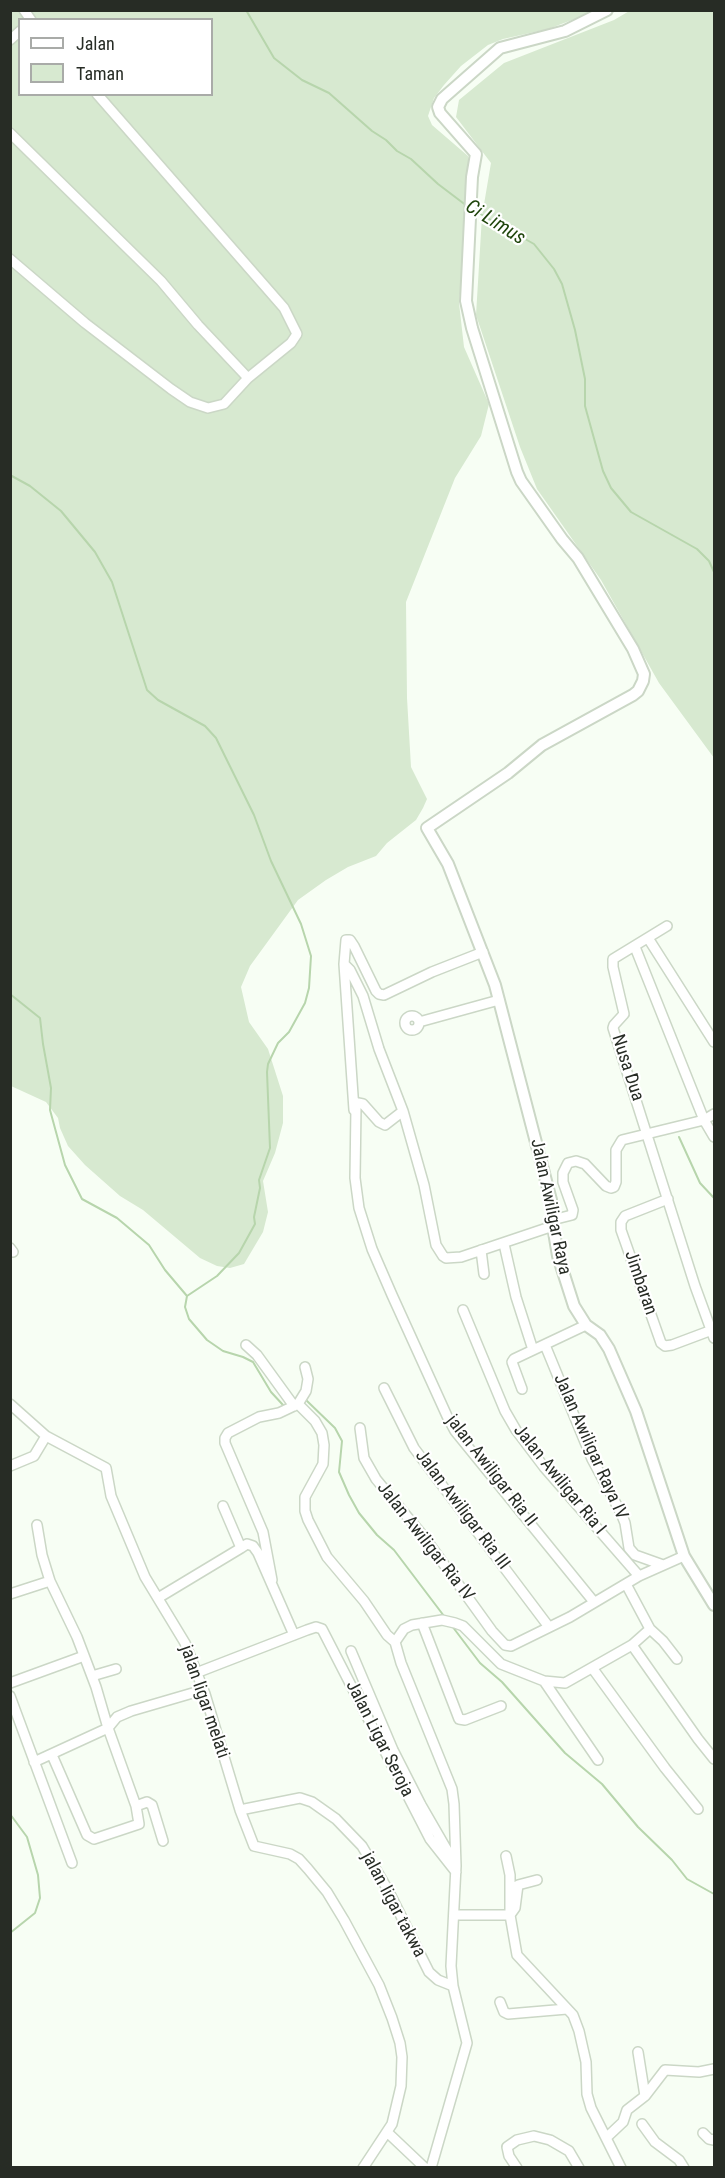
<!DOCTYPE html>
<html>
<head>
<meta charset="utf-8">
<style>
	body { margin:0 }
	#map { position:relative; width:725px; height:2178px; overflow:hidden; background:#f7fef4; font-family:"Roboto Condensed",sans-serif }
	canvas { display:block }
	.frame { position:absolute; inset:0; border:12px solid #272c25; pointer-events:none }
	.legend { position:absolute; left:18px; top:18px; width:195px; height:78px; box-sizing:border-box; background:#fff; border:2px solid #a9aba8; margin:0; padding:8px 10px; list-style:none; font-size:18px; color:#272c25 }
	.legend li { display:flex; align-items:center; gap:12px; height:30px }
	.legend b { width:30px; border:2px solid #a9aba8 }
</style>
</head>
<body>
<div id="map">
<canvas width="725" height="2178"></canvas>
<div class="frame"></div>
<ul class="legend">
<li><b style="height:8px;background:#fff"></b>Jalan</li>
<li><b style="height:16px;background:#d7e9d0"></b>Taman</li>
</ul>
</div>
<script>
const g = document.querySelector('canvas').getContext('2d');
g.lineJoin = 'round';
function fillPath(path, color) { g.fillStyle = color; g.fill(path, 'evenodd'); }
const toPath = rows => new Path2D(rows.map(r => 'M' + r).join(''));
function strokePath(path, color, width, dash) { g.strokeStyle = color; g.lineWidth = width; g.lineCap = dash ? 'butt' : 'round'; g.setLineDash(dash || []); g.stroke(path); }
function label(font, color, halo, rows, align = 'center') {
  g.font = font + ' "Roboto Condensed",sans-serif'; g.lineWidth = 4.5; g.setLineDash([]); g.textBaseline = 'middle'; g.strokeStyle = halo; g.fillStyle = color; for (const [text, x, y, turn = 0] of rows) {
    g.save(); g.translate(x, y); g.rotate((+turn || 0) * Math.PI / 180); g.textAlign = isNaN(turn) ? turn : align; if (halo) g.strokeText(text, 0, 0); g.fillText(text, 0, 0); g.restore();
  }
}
const green = toPath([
	[631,10,714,11,714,758,659,683,601,580,537,489,520,447,476,315,482,216,491,163,456,117,459,100,504,63,614,20],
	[10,11,596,11,548,29,503,39,488,45,461,66,444,85,434,98,428,116,432,125,468,156,470,167,466,185,464,252,459,303,464,347,489,404,481,436,455,478,406,602,407,698,411,767,427,799,423,808,416,820,387,843,376,856,348,867,326,880,298,900,250,966,241,987,249,1022,268,1049,283,1096,283,1123,275,1153,263,1181,268,1212,263,1232,244,1264,230,1268,217,1266,200,1258,143,1210,120,1196,85,1165,68,1146,60,1128,58,1118,46,1102,11,1086],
	[20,20,212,20,212,94,20,94]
]);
const stream = toPath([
	[246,10,274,58,302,80,329,93,372,131,386,140,397,151,411,159,438,184,467,206],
	[475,211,534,244,554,269,562,284,575,330,585,379,585,406,603,471,611,488,631,512,697,549,709,561,714,572],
	[10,475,30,486,61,511,95,552,112,582,147,690,158,700,205,726,216,738,254,815,271,861,301,924,311,956,309,988,305,1003,289,1032,278,1043,268,1064,267,1072,270,1148,259,1180,260,1188,254,1217,255,1224,239,1253,217,1276,187,1296,185,1307,189,1319,207,1340,223,1351,243,1357,253,1362,271,1392,283,1405,288,1405],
	[10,994,40,1018,43,1044,51,1088,50,1110,65,1165,82,1199,117,1218,149,1245,165,1270,187,1296],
	[679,1137,700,1183,714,1198],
	[306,1400,335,1428,342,1441,339,1472,349,1495,359,1513,377,1535,394,1550,444,1616],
	[452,1626,480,1663,502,1682,565,1753,602,1784,638,1827,672,1860,687,1879,714,1894],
	[10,1814,27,1837,38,1875,40,1898,35,1913,10,1933]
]);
const minor = toPath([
	[24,10,31,20],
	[10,40,20,31],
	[10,133,161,281,198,325,248,378],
	[10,259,85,323,171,389,190,402,208,408,224,404,248,378,291,343,297,334,284,308,97,94],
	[667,926,613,959,613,967,624,1014,614,1025,613,1028,695,1286,714,1338],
	[648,938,714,1042],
	[635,947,704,1120,714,1137],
	[344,964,350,970,363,996,379,1049,403,1111],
	'405 1023a7 7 0 1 1 14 0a7 7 0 1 1-14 0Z',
	[419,1022,499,1000],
	[354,1110,344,964,346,940,350,940,354,946,376,991,379,994,384,995,432,972,483,952],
	[668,1199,625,1216,621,1222,621,1230,661,1343,665,1346,672,1345,712,1330],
	[552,1220,572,1215,573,1210,563,1182,563,1173,568,1163,576,1161,585,1164,606,1186,611,1188,614,1187,616,1182,616,1150,622,1140,704,1120,714,1114],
	[553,1226,461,1257,446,1258,443,1256,436,1245,424,1185,403,1111,385,1125,379,1122,363,1104,358,1103,356,1107,355,1178,359,1208,372,1249,392,1295,447,1416,455,1431,594,1602],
	[504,1244,516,1297,533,1350],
	[10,1248,13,1252],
	[481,1250,484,1274],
	[463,1310,505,1411,516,1430,544,1467,639,1576],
	[246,1345,257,1355,294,1406],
	[545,1345,592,1459,621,1513,625,1523,629,1548,635,1555,663,1565],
	[384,1388,414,1448,549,1627],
	[522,1389,512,1362,514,1359,586,1325],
	[10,1404,46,1436,106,1468,111,1496,145,1577,185,1643,205,1694,240,1810,254,1846,290,1854,299,1859,308,1869,327,1892,344,1920,379,1985,392,2018,400,2043,402,2057,401,2086,392,2124,363,2168],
	[298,1404,315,1421,322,1433,324,1445,323,1464,305,1497,305,1511,308,1520,327,1557,364,1601,387,1635,395,1642],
	[360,1428,364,1458,376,1479,425,1538,492,1631,505,1645,511,1646,570,1617,639,1576,684,1556],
	[10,1466,34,1456,46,1436],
	[37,1525,42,1555,50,1581,77,1637,96,1687,108,1728,136,1806,139,1824,94,1839,87,1835,52,1755],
	[241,1548,247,1544,253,1546,258,1553,294,1635],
	[272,1580,263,1532,225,1443,225,1438,228,1433,259,1417,279,1413,298,1404,306,1391,308,1379,305,1367],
	[10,1594,50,1581],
	[158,1598,241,1548,223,1506],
	[422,1623,459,1719,465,1720,501,1706],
	[650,1629,663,1641,677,1659],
	[632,1645,698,1739,714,1759],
	[351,1651,393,1750,421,1805,455,1864],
	[593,1669,665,1768,698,1809],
	[196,1673,307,1630,316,1627,322,1629,430,1839,456,1872],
	[92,1676,116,1669],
	[544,1681,598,1760],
	[10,1683,84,1656],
	[10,1696,72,1863],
	[34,1762,108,1728,117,1717,131,1711,203,1690],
	[136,1806,147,1802,152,1805,163,1841],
	[240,1810,300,1798,312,1802,336,1819,362,1846,388,1890,429,1972,438,1980,453,1986],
	[506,1856,510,1875,510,1915,517,1955,573,2015,579,2031,586,2062,587,2094,591,2108,621,2168],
	[455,1915,510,1915,515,1908,518,1885,537,1880],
	[500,2002,504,2012,508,2014,567,2009],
	[645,2096,665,2070,699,2072,714,2069],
	[642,2124,655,2142,679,2160,684,2168],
	[387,2132,425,2168],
	[703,2133,709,2139,714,2140],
	[606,2138,623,2122,627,2110,645,2096,638,2052],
	[431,2168,467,2043,453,1986,451,1966,456,1866,454,1804,452,1789,401,1663,395,1642,404,1629,412,1625,442,1620,455,1623,463,1626,501,1664,544,1681,565,1683,632,1645,650,1629,626,1584],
	[517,2168,509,2156,507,2147,517,2140,534,2136,550,2140,569,2151,579,2168]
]);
const tertiary = toPath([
	[607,10,565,31,500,48,442,99,438,107,440,113,476,154,472,177,466,301,472,328,517,472,521,481,562,539,578,558,633,649,644,674,643,681,638,691,633,695,542,745,508,773,427,828,448,864,495,985,551,1200,553,1226,558,1256,574,1306,586,1325,600,1335,609,1349,636,1411,684,1556,714,1605]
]);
const streetNames = [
	["Nusa Dua",627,1068,72],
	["Jalan Awiligar Raya",550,1207,78],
	["Jimbaran",640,1283,71],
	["Jalan Awiligar Raya IV",590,1447,66],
	["jalan Awiligar Ria II",491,1471,52],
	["Jalan Awiligar Ria I",559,1480,51],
	["Jalan Awiligar Ria III",462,1510,53],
	["Jalan Awiligar Ria IV",425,1542,52],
	["jalan ligar melati",204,1702,71],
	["Jalan Ligar Seroja",379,1739,63],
	["jalan ligar takwa",393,1905,62]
];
const waterNames = [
	["Ci Limus",495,223,32]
];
fillPath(green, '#d7e9d0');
strokePath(stream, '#b7d5ac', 2);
strokePath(minor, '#cbd7c6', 12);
strokePath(tertiary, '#cbd7c6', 14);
strokePath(minor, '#fff', 9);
strokePath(tertiary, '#fff', 10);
label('18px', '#272c25', '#fff', streetNames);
label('italic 20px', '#20460d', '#fff', waterNames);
</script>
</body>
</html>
